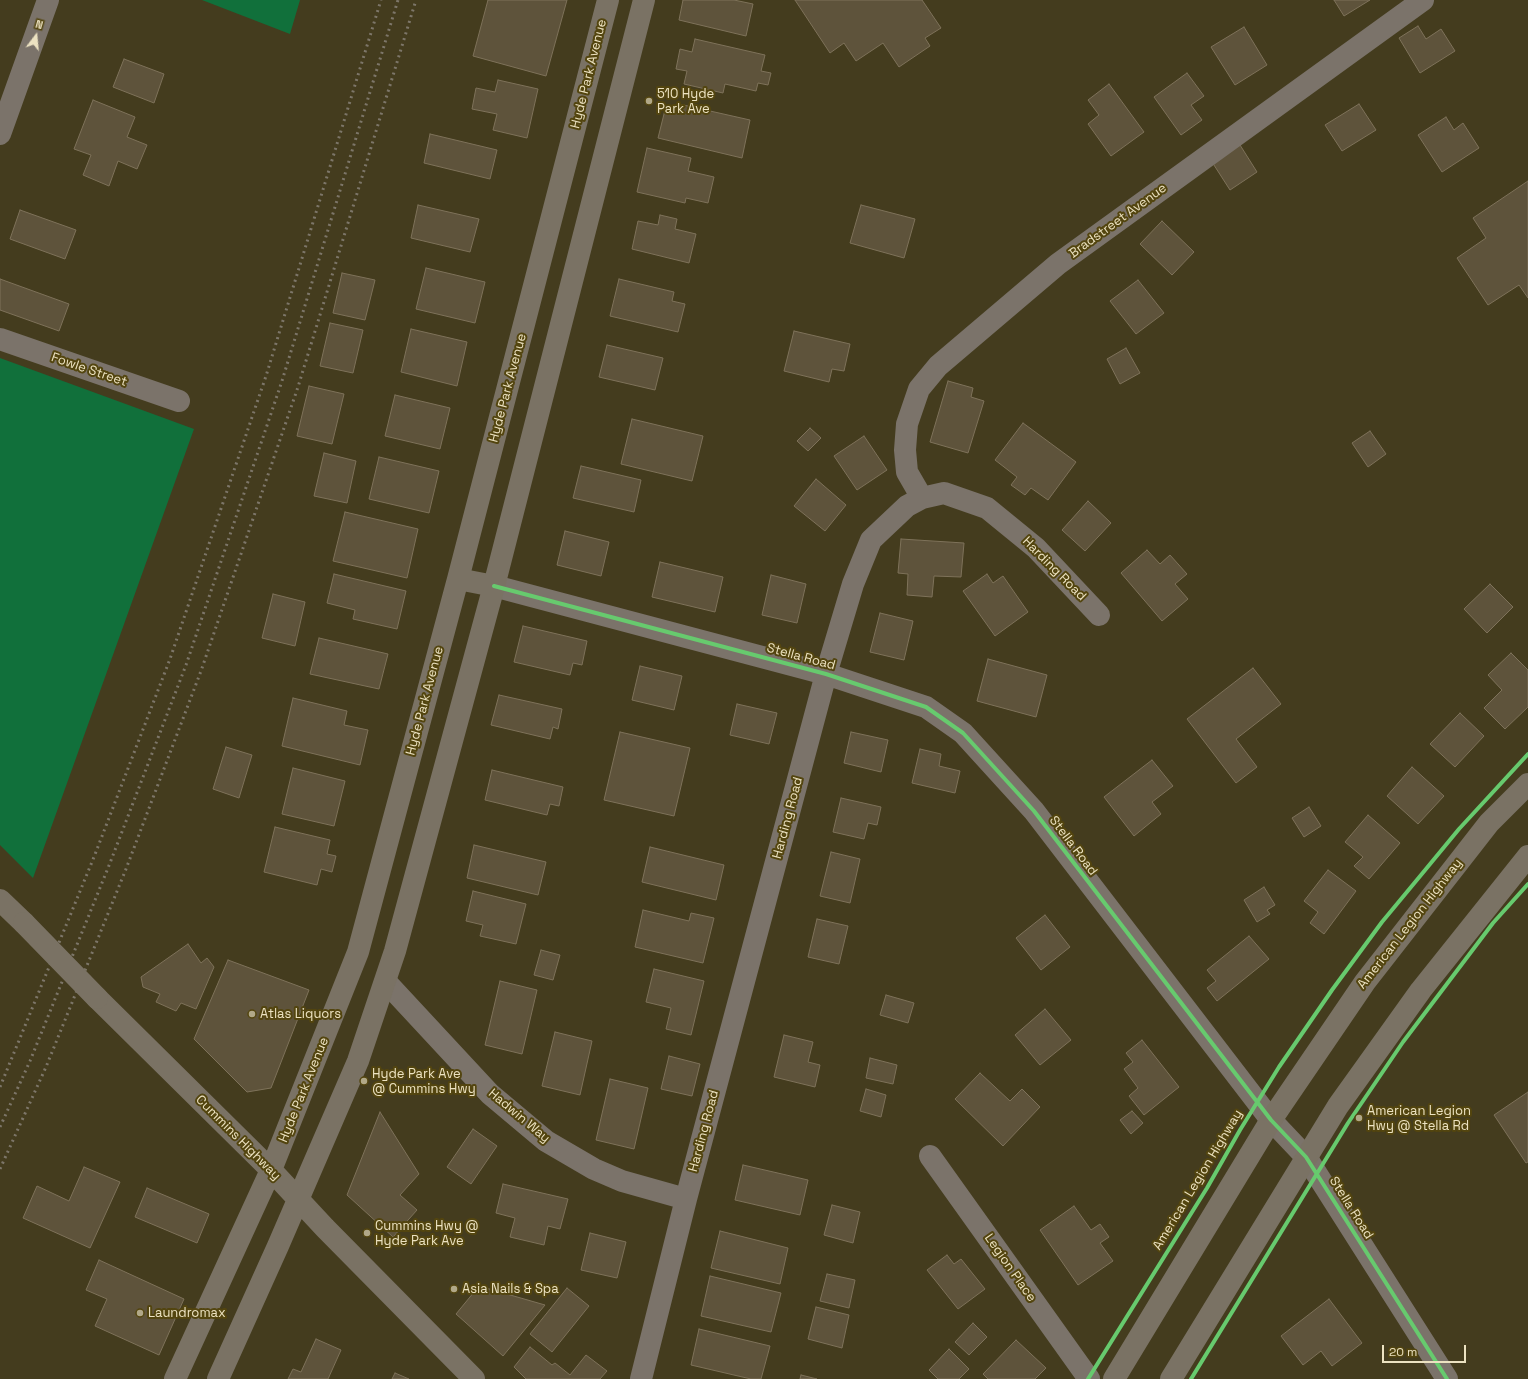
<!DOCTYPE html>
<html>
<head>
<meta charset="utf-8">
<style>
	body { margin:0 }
	#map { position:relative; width:1528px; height:1379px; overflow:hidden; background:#443c1e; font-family:"Space Grotesk",sans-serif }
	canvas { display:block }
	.north { position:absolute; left:16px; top:16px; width:40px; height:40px; -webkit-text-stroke:3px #53450f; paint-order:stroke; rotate:16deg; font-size:11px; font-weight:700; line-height:16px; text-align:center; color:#ece2c1 }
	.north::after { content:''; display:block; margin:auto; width:14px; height:18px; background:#ece2c1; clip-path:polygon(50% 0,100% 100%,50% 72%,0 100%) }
	.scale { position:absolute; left:1382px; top:1345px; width:84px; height:18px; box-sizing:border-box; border:2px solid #ece2c1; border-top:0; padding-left:5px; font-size:12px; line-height:14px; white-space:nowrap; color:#ece2c1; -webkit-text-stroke:3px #53450f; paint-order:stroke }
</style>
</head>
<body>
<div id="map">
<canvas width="1528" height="1379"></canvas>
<div class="north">N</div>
<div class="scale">20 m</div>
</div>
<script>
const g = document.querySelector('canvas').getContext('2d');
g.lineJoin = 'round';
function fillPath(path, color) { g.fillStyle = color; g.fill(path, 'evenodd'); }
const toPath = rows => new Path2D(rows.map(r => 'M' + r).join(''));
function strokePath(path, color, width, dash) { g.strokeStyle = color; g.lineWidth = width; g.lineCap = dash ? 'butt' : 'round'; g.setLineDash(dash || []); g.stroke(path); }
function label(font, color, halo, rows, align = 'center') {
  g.font = font + ' "Space Grotesk",sans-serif'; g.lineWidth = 4; g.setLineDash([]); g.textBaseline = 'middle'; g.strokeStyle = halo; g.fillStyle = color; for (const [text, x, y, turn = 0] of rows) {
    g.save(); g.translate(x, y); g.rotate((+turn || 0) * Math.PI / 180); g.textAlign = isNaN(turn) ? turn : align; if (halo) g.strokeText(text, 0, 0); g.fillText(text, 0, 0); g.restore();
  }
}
const green = toPath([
	[202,0,300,0,290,34],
	[0,358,194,429,33,878,0,845]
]);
const building = toPath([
	[488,0,567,0,546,76,473,56,488,0],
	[683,0,734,0,753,4,746,36,679,20,683,0],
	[795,0,922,0,941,28,925,38,930,46,899,67,883,43,856,61,844,43,830,53,795,0],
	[1334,0,1370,0,1344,16,1334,0],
	[1418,26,1426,39,1441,29,1455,51,1420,73,1399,38,1418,26],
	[1244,27,1267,65,1235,85,1211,47,1244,27],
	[695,39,765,55,761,71,771,73,768,85,758,83,756,91,725,84,723,93,684,84,687,71,676,69,680,49,692,52,695,39],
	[124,59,164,74,154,103,113,87,124,59],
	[1187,73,1204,96,1191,105,1202,120,1181,135,1154,97,1187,73],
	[498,80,538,89,527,138,493,130,497,114,472,109,476,88,495,92,498,80],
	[1109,84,1144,132,1111,156,1088,124,1099,115,1088,100,1109,84],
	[93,100,135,117,127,137,147,145,137,169,118,161,109,186,83,175,91,155,74,149,93,100],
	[679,104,750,120,742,158,658,138,665,110,676,113,679,104],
	[1359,104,1376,130,1342,151,1325,125,1359,104],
	[1446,117,1454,130,1463,123,1479,148,1442,172,1418,135,1446,117],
	[430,134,497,150,490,179,424,163,430,134],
	[1240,145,1257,172,1230,190,1212,162,1240,145],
	[647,148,691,158,688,171,714,177,708,203,686,198,685,203,637,192,647,148],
	[1528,181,1528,298,1519,285,1488,305,1457,258,1486,238,1473,218,1528,181],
	[418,205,479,219,470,252,411,238,418,205],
	[861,205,915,219,904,258,850,243,861,205],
	[20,210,76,230,65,259,10,239,20,210],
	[660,215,677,219,675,229,696,234,689,263,632,249,638,221,658,225,660,215],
	[1162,221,1194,252,1172,275,1140,244,1162,221],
	[426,268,485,282,475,323,416,309,426,268],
	[342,273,375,280,365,320,333,313,342,273],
	[0,279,69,304,59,331,0,310,0,279],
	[619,279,674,292,672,301,685,304,678,332,610,316,619,279],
	[1138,280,1164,313,1136,334,1110,301,1138,280],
	[330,323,363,330,353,373,320,366,330,323],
	[411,329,467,342,457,386,401,372,411,329],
	[794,331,850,344,844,371,832,369,829,382,784,371,794,331],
	[607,345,663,358,655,390,599,377,607,345],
	[1126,348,1140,373,1120,384,1107,359,1126,348],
	[948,381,973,388,971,397,984,401,968,453,930,442,948,381],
	[309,386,344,394,332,444,297,436,309,386],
	[395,395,450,408,440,449,385,436,395,395],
	[632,419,703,436,692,481,621,464,632,419],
	[1023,423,1076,462,1048,500,1031,488,1025,495,1011,485,1017,477,995,460,1023,423],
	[810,428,821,438,808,451,797,441,810,428],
	[1370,431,1386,454,1368,467,1352,443,1370,431],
	[864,436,887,470,857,490,834,456,864,436],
	[324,453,356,461,347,503,314,496,324,453],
	[379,457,439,471,429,513,369,499,379,457],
	[581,466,641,480,634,512,573,498,581,466],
	[816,479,846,505,825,531,794,506,816,479],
	[1088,501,1111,523,1085,551,1062,530,1088,501],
	[345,512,418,529,407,578,333,561,345,512],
	[565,531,609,542,601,576,557,565,565,531],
	[901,539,964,543,961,577,934,576,932,597,907,595,908,574,898,573,901,539],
	[1147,550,1160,564,1170,555,1187,574,1175,584,1188,599,1162,621,1121,573,1147,550],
	[660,562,723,577,715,612,652,597,660,562],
	[334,574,406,591,397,629,353,619,355,610,327,603,334,574],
	[987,574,993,583,1003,576,1028,612,995,636,963,591,987,574],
	[771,575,806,584,797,623,762,615,771,575],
	[1490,584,1513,607,1487,633,1464,609,1490,584],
	[273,594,305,602,295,646,262,638,273,594],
	[880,613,913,621,904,660,870,652,880,613],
	[523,626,587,641,582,665,573,663,570,675,514,662,523,626],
	[319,638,388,654,379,689,310,674,319,638],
	[1511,653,1528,670,1528,707,1505,729,1484,708,1502,690,1488,675,1511,653],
	[988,659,1047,675,1036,717,977,701,988,659],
	[640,666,682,676,674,710,632,700,640,666],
	[1253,668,1281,704,1236,739,1257,767,1236,783,1187,719,1253,668],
	[499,695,562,709,558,729,553,727,550,739,491,725,499,695],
	[293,698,347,711,344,725,368,730,360,765,282,746,293,698],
	[737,704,777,713,769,744,730,735,737,704],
	[1460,713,1484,736,1455,767,1430,744,1460,713],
	[620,732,690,748,674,816,604,800,620,732],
	[851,732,888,740,881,772,844,763,851,732],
	[226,747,252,755,239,798,213,789,226,747],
	[920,749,941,754,939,766,960,771,955,793,912,783,920,749],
	[1152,760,1173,786,1152,802,1161,814,1134,836,1104,797,1152,760],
	[1412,767,1444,796,1418,824,1387,796,1412,767],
	[293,768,345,781,334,826,282,814,293,768],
	[492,770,563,787,559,806,550,804,547,815,485,800,492,770],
	[841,798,881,807,877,825,868,823,864,839,833,832,841,798],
	[1309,807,1321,826,1304,837,1292,818,1309,807],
	[1368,815,1400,843,1369,879,1354,866,1363,857,1345,842,1368,815],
	[275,827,330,840,327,854,336,856,332,872,321,869,317,885,264,872,275,827],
	[474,845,546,862,538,895,467,878,474,845],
	[650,847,724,865,716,900,642,882,650,847],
	[831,852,860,859,850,903,820,896,831,852],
	[1328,870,1356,891,1324,934,1310,923,1318,912,1304,901,1328,870],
	[1264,887,1275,905,1267,910,1270,914,1257,922,1244,900,1264,887],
	[473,891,526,904,516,944,480,936,483,925,466,921,473,891],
	[643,910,689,921,691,913,714,918,703,963,635,947,643,910],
	[1045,915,1070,947,1041,970,1016,938,1045,915],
	[817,919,848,926,839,964,808,957,817,919],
	[1249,936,1269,959,1217,1001,1207,988,1216,981,1207,970,1249,936],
	[188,944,201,963,207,958,214,967,196,1009,181,1003,176,1011,156,1002,160,994,143,987,141,977,188,944],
	[541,950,560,955,553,980,534,975,541,950],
	[228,960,309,990,271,1088,247,1092,194,1039,228,960],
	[654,969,704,981,691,1035,666,1029,671,1008,646,1002,654,969],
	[500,981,537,990,522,1054,485,1045,500,981],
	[886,995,914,1003,908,1023,880,1015,886,995],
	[1045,1009,1071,1040,1040,1065,1015,1035,1045,1009],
	[555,1032,592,1041,580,1095,542,1086,555,1032],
	[784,1035,813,1042,808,1062,820,1065,815,1087,774,1077,784,1035],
	[1142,1040,1179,1087,1144,1115,1129,1096,1138,1088,1124,1069,1133,1062,1126,1053,1142,1040],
	[669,1056,700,1064,692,1096,661,1089,669,1056],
	[870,1058,897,1065,893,1084,866,1078,870,1058],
	[980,1073,1010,1101,1022,1089,1040,1107,1003,1146,955,1099,980,1073],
	[610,1079,648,1088,634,1149,596,1140,610,1079],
	[866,1089,886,1095,881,1117,860,1111,866,1089],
	[1528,1092,1528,1162,1526,1163,1494,1115,1528,1092],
	[1132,1111,1143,1123,1131,1134,1120,1120,1132,1111],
	[380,1112,419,1174,400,1195,417,1210,393,1237,347,1195,380,1112],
	[473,1129,497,1146,471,1184,447,1167,473,1129],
	[743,1165,808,1180,800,1215,735,1200,743,1165],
	[84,1167,120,1182,90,1248,23,1218,37,1186,69,1201,84,1167],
	[503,1184,568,1199,560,1229,548,1226,544,1245,510,1237,515,1218,496,1213,503,1184],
	[147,1188,209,1214,197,1243,135,1217,147,1188],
	[832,1205,860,1212,853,1243,824,1235,832,1205],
	[1074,1206,1091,1230,1100,1224,1109,1237,1100,1243,1113,1261,1078,1285,1040,1230,1074,1206],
	[720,1231,788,1248,780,1284,711,1268,720,1231],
	[590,1233,626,1242,617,1278,581,1270,590,1233],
	[947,1255,954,1264,961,1259,985,1289,958,1309,927,1270,947,1255],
	[99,1260,184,1299,159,1355,95,1326,107,1299,86,1290,99,1260],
	[827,1274,855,1280,849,1308,820,1301,827,1274],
	[710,1276,781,1293,771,1332,701,1316,710,1276],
	[479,1286,545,1305,503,1356,456,1314,479,1286],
	[567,1288,589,1306,552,1352,530,1334,567,1288],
	[1329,1299,1362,1343,1332,1366,1321,1351,1303,1365,1281,1336,1329,1299],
	[816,1307,849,1315,842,1348,808,1339,816,1307],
	[973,1323,987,1337,969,1355,955,1342,973,1323],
	[699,1329,770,1346,761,1379,751,1379,691,1365,699,1329],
	[316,1339,341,1350,328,1379,288,1379,293,1369,301,1372,316,1339],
	[1016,1340,1046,1368,1035,1379,988,1379,983,1374,1016,1340],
	[530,1347,552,1365,555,1363,570,1375,586,1355,607,1371,600,1379,526,1379,514,1367,530,1347],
	[949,1349,969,1369,959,1379,938,1379,929,1370,949,1349],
	[395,1373,409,1379,392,1379,395,1373],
	[801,1375,817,1379,800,1379,801,1375]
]);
const minor = toPath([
	[0,134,48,0],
	[0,339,179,401],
	[922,498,907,472,905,450,907,424,919,389,938,366,1058,264,1423,0],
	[494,586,826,674,926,707,963,733,1034,811,1271,1120,1306,1157,1447,1379],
	[386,982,490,1094,546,1141,594,1169,622,1181,686,1199],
	[930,1156,1089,1379],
	[641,1379,686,1199,826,674,853,584,871,540,907,506,922,498,944,493,987,508,1036,548,1099,615]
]);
const major = toPath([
	[458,579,494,586],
	[0,900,24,923],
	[97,998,271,1170,325,1228,474,1379],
	[175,1379,271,1170,358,952,458,579,608,0],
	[218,1379,278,1246,358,1061,395,951,494,586,644,0],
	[1114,1379,1271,1120,1365,982,1489,823,1528,784],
	[1171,1379,1338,1106,1421,990,1528,856]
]);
const rail = toPath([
	[0,1087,94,857,170,659,266,376,381,0],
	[0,1127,30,1061,110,863,186,665,282,381,398,0],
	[0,1169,46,1067,126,869,201,671,298,387,416,0]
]);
const majorBridge = toPath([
	[24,923,97,998]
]);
const cycleway = toPath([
	[494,586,826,674,926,707,963,733,1034,811,1271,1120,1306,1157,1447,1379],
	[1088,1379,1207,1188,1240,1130,1279,1067,1332,990,1382,922,1421,875,1459,829,1528,754],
	[1191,1379,1348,1123,1403,1042,1493,923,1528,884]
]);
const markers = [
	[649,101,4,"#b1a888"],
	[252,1014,4,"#b1a888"],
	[364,1081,4,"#b1a888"],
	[1359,1118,4,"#b1a888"],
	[367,1233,4,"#b1a888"],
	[454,1289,4,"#b1a888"],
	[140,1313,4,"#b1a888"]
];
const streetNames = [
	["Hyde Park Avenue",589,74,-76],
	["Bradstreet Avenue",1118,221,-36],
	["Fowle Street",89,370,19],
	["Hyde Park Avenue",508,388,-75],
	["Harding Road",1054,569,45],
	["Stella Road",801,657,15],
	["Hyde Park Avenue",425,701,-75],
	["Harding Road",788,818,-75],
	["Stella Road",1073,846,53],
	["American Legion Highway",1410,924,-52],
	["Hyde Park Avenue",304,1090,-68],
	["Hadwin Way",519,1116,40],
	["Harding Road",704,1131,-75],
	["Cummins Highway",238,1138,45],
	["American Legion Highway",1198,1180,-59],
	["Stella Road",1351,1208,58],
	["Legion Place",1010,1268,55]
];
const poiNames = [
	["510 Hyde",657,94],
	["Park Ave",657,109],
	["Atlas Liquors",260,1014],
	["Hyde Park Ave",372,1074],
	["@ Cummins Hwy",372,1089],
	["American Legion",1367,1111],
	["Hwy @ Stella Rd",1367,1126],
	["Cummins Hwy @",375,1226],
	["Hyde Park Ave",375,1241],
	["Asia Nails & Spa",462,1289],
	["Laundromax",148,1313]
];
fillPath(green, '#11703b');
fillPath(building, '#5e533b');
strokePath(building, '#7e725a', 1);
strokePath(minor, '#7b736a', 22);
strokePath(major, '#7a7264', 22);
strokePath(rail, '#7d7669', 3, [2, 4]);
strokePath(majorBridge, '#7a7264', 22);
strokePath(cycleway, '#67ca6e', 4);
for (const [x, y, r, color] of markers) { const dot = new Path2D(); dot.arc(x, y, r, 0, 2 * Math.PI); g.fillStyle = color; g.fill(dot); strokePath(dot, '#53450f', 1.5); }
label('13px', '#ece2c1', '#53450f', streetNames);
label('13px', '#ece2c1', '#53450f', poiNames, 'left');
</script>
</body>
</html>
